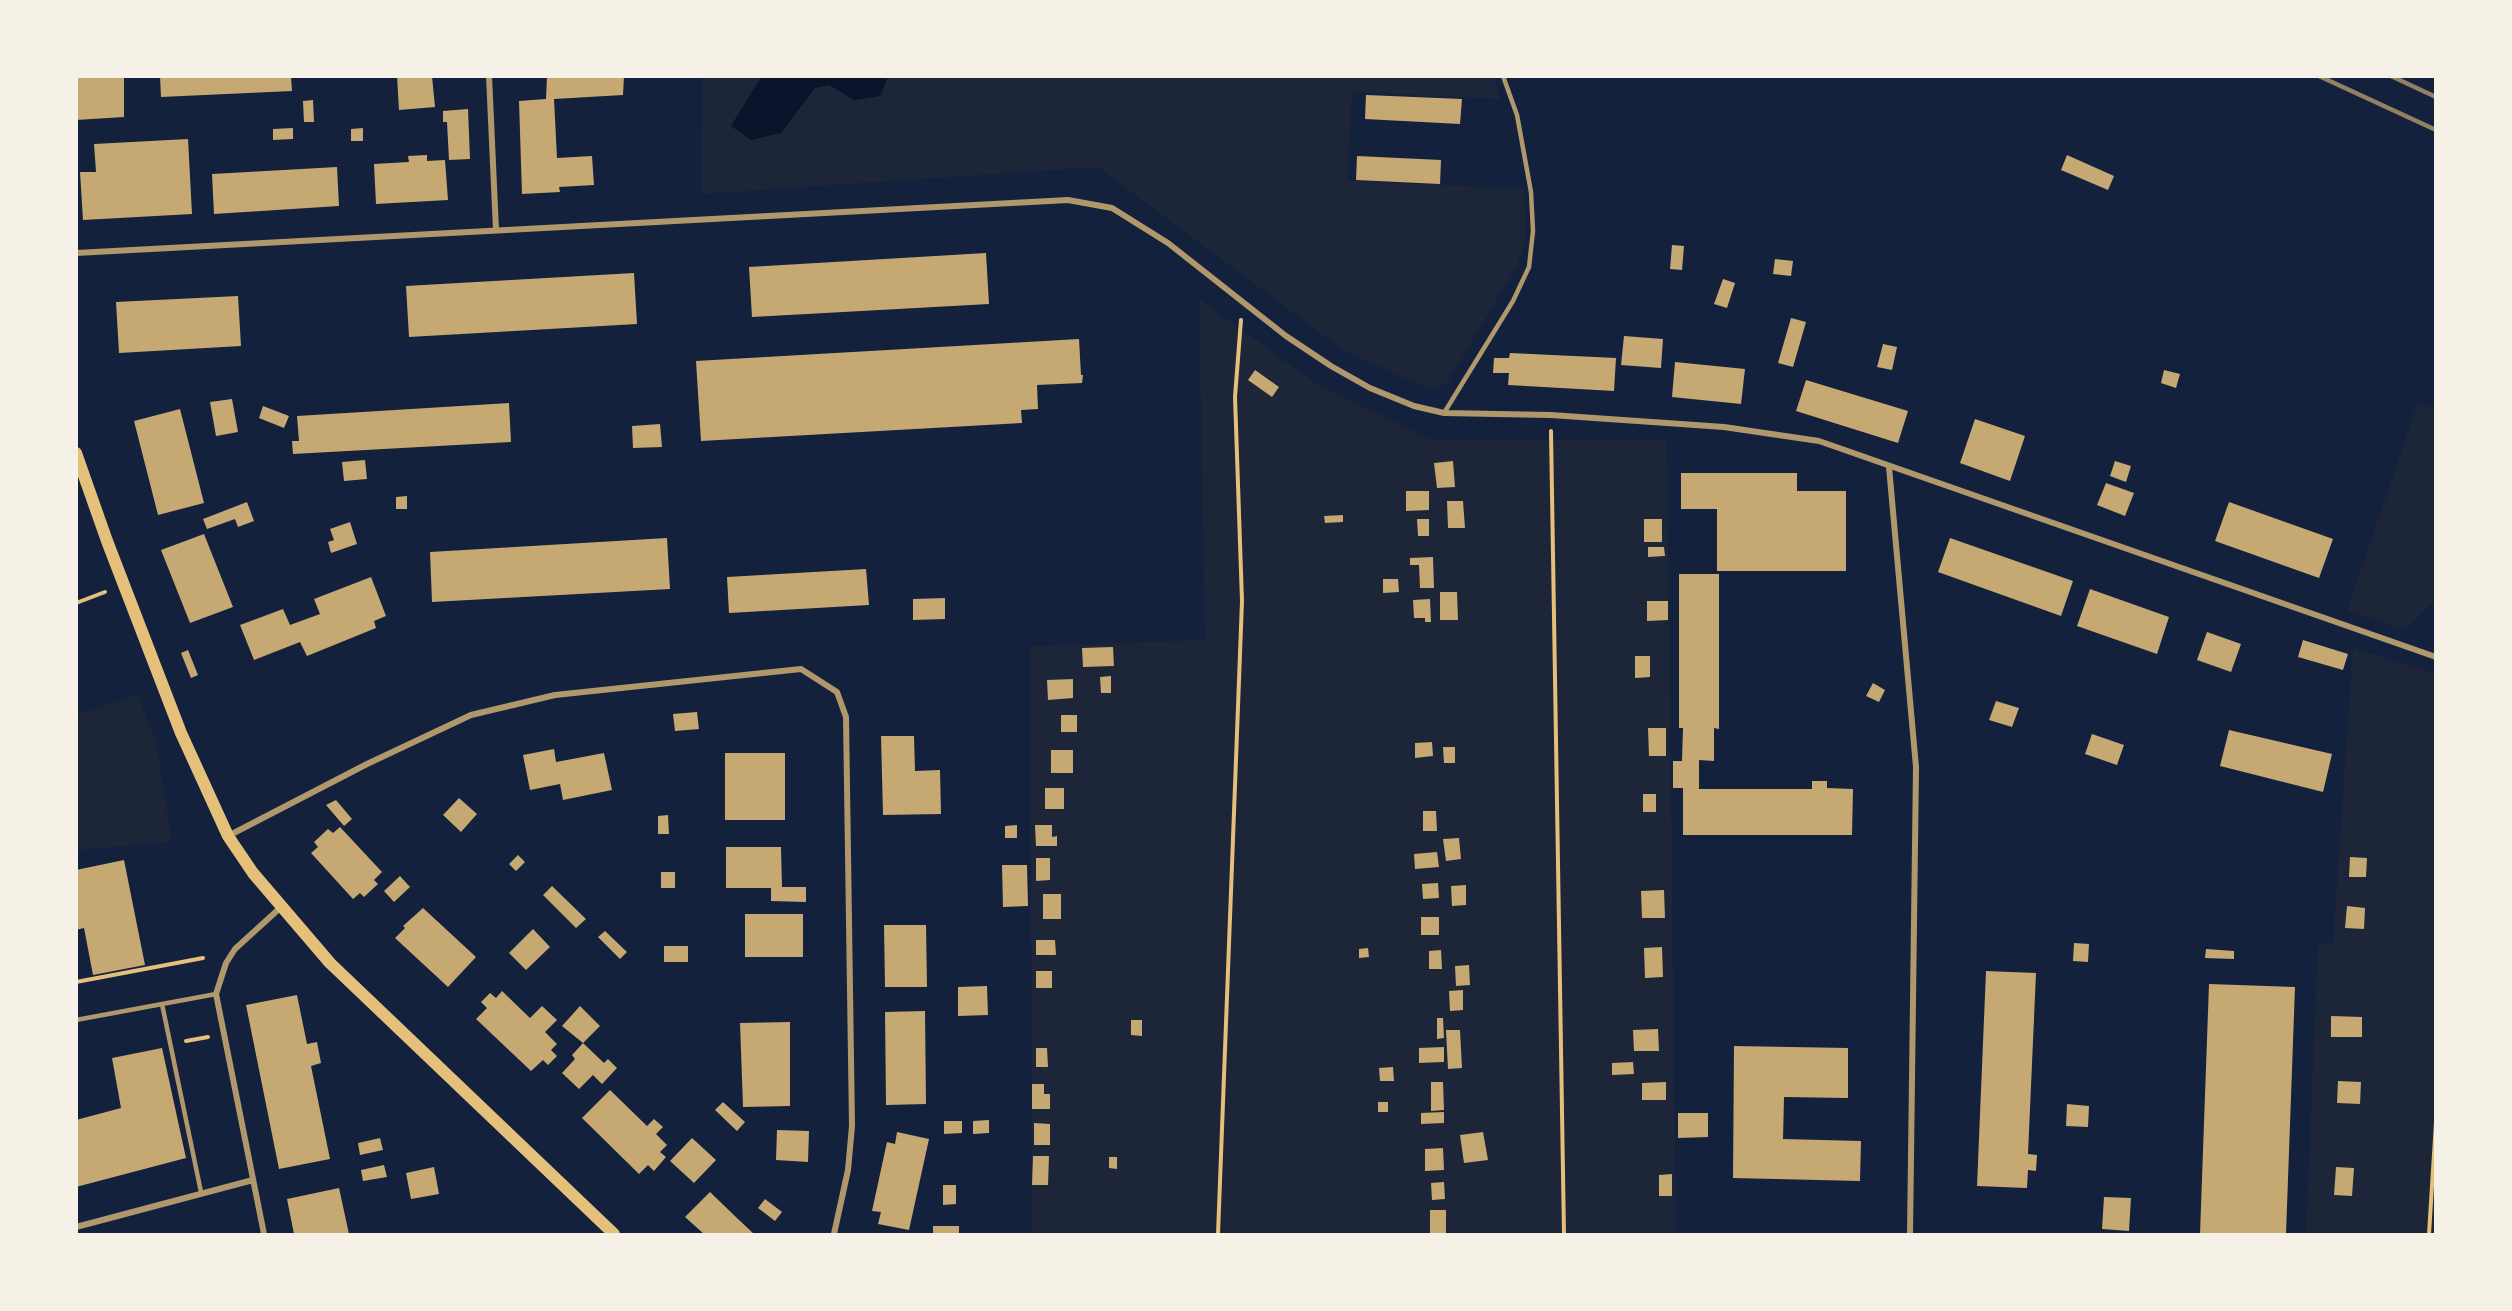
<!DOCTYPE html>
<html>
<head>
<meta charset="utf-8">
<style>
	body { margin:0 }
	#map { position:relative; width:2512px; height:1311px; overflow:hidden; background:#14213d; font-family:"Public Sans",sans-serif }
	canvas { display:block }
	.frame { position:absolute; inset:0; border:78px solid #f6f1e7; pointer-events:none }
</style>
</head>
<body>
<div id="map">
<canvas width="2512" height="1311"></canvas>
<div class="frame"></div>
</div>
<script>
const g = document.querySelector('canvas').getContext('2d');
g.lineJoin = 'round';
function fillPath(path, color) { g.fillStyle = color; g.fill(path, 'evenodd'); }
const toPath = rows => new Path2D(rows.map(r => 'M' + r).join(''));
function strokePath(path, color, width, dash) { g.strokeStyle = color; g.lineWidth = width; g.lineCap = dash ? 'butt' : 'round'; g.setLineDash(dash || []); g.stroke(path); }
const green = toPath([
	[702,77,1494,77,1500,99,1352,92,1347,180,1524,189,1526,238,1517,266,1447,383,1431,390,1343,350,1098,167,701,194],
	[1199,299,1318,385,1432,440,1667,440,1676,1234,1032,1234,1030,646,1205,640],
	[2418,403,2435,409,2435,599,2406,630,2347,610],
	[2353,648,2435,674,2435,1234,2306,1234,2318,944,2333,944],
	[137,695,156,742,172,842,77,850,77,715]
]);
const water = toPath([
	[761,77,761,76,888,77,880,96,854,100,829,85,815,88,781,133,751,140,731,126]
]);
const building = toPath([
	[76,76,124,76,124,117,76,120],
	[160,76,291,76,292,91,161,97],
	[397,76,432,76,435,107,399,110],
	[547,76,624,76,623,95,554,99,557,158,592,156,594,185,559,187,560,192,522,194,519,101,546,99],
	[1366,95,1462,99,1460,124,1365,119],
	[313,100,314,122,304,122,303,101],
	[468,109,470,159,449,160,447,122,443,122,443,111],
	[293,128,293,139,273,140,273,129],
	[363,128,363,141,351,141,351,129],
	[188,139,192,214,83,220,80,172,96,172,94,144],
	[427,155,427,161,445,160,448,200,376,204,374,164,409,162,408,156],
	[2067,155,2114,176,2108,190,2061,170],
	[1357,156,1441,160,1440,184,1356,180],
	[337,167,339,206,214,214,212,174],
	[1672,245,1684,246,1682,270,1670,269],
	[986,253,989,304,752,317,749,267],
	[1775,259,1793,261,1791,276,1773,274],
	[634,273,637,324,409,337,406,286],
	[1723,279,1735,283,1727,308,1714,304],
	[238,296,241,346,119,353,116,302],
	[1791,318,1806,322,1793,367,1778,363],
	[1624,336,1663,339,1661,368,1621,365],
	[1079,339,1081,375,1083,375,1082,383,1037,385,1038,409,1021,410,1022,423,701,441,696,361],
	[1883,344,1897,347,1892,370,1877,367],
	[1510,353,1616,358,1614,391,1508,385,1509,373,1493,373,1494,358,1509,358],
	[1675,362,1745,369,1741,404,1672,397],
	[1255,370,1279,387,1272,397,1248,380],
	[2164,370,2180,374,2176,388,2161,383],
	[1806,380,1908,411,1898,443,1796,411],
	[232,399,238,432,216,436,210,402],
	[509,403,511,442,293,454,292,441,299,441,297,416],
	[263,406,289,416,284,428,259,418],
	[180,409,204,503,158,515,134,421],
	[1975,419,2025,436,2010,481,1960,463],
	[660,424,662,447,633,448,632,426],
	[365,460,367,479,344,481,342,462],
	[1453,461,1455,487,1437,488,1434,463],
	[2115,461,2131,466,2126,482,2110,476],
	[1681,473,1797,473,1797,491,1846,491,1846,571,1717,571,1717,509,1681,509],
	[2106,483,2134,493,2125,516,2097,505],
	[1406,491,1429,491,1429,510,1406,511],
	[407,496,407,509,396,509,396,497],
	[1447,501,1463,501,1465,528,1448,528],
	[247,502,254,521,238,527,235,519,207,529,203,519],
	[2229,502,2333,539,2319,578,2215,541],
	[1343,515,1343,522,1325,523,1324,516],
	[1417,519,1429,519,1429,536,1418,536],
	[1644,519,1662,519,1662,542,1644,542],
	[350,522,357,544,331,553,328,542,334,540,330,529],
	[204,534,233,607,190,623,161,550],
	[667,538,670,589,432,602,430,552],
	[1950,538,2073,581,2061,616,1938,572],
	[1648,547,1664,547,1665,556,1648,557],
	[1433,557,1434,588,1420,588,1419,565,1410,565,1410,558],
	[866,569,869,605,729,613,727,577],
	[1679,574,1719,574,1719,729,1714,728,1714,761,1699,760,1699,789,1812,789,1812,781,1827,781,1827,788,1853,789,1852,835,1683,835,1683,788,1673,788,1673,761,1682,761,1683,728,1679,728],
	[371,577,386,616,374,621,376,628,307,656,300,642,254,660,240,625,283,609,290,625,320,614,314,599],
	[1383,579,1398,579,1399,592,1383,593],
	[2090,589,2169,617,2157,654,2077,626],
	[1440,592,1457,592,1458,620,1440,620],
	[945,598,945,619,913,620,913,599],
	[1430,599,1431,622,1425,622,1425,618,1414,618,1413,600],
	[1647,601,1668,601,1668,620,1647,621],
	[2207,632,2241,644,2231,672,2197,660],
	[2303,640,2348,654,2343,670,2298,657],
	[1113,647,1114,666,1083,667,1082,648],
	[188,650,198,675,191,678,181,653],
	[1635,656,1650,656,1650,677,1635,678],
	[1111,676,1111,693,1101,693,1100,677],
	[1073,679,1073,698,1048,700,1047,680],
	[1873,683,1885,690,1879,702,1866,696],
	[1996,701,2019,708,2012,727,1989,720],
	[697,712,699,729,675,731,673,714],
	[1061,715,1077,715,1077,732,1061,732],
	[1648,728,1666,728,1666,756,1649,756],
	[2229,730,2332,754,2323,792,2220,766],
	[2092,734,2124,745,2117,765,2085,754],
	[881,736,914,736,915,771,940,770,941,814,883,815],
	[1432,742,1433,756,1415,758,1415,743],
	[1443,747,1455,747,1455,763,1444,763],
	[554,749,556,762,604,753,612,790,563,800,560,784,530,790,523,755],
	[1051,750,1073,750,1073,773,1051,773],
	[725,753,785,753,785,820,725,820],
	[1045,788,1064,788,1064,809,1045,809],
	[1643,794,1656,794,1656,812,1643,812],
	[459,798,477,814,461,832,443,815],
	[336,800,352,819,344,826,326,805],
	[1423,811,1436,811,1437,831,1423,831],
	[668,815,669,834,658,834,658,816],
	[1017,825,1017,838,1005,838,1005,826],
	[1035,825,1052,825,1052,837,1057,836,1057,846,1036,846],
	[340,827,382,872,374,880,378,884,364,897,360,893,353,899,311,853,318,847,314,842,328,829,333,833],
	[1459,838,1461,859,1446,861,1443,839],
	[726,847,781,847,782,887,806,887,806,902,771,901,771,888,726,888],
	[1437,852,1439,867,1415,869,1414,854],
	[518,855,525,862,516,871,509,864],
	[2350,857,2367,858,2366,877,2349,877],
	[1036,858,1050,858,1050,880,1036,881],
	[124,860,145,965,93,975,84,928,76,930,76,870],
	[1002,865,1027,865,1028,906,1003,907],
	[661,872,675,872,675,888,661,888],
	[400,876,410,887,394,902,384,891],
	[1438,883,1439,898,1423,899,1422,884],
	[1466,885,1466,905,1452,906,1451,886],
	[552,886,586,919,576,928,543,895],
	[1664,890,1665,918,1642,918,1641,891],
	[1043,894,1061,894,1061,919,1043,919],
	[2347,906,2365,908,2364,929,2345,928],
	[423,908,476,957,448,987,395,938,405,928,403,926],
	[745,914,803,914,803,957,745,957],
	[1421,917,1439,917,1439,935,1421,935],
	[884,925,926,925,927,987,885,987],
	[533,929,550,947,526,970,509,953],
	[605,931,627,952,620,959,598,937],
	[1036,940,1055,940,1056,955,1036,955],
	[2074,943,2089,944,2088,962,2073,961],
	[664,946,688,946,688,962,664,962],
	[1662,947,1663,977,1645,978,1644,948],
	[1368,948,1369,957,1359,958,1359,949],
	[2206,949,2234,951,2234,959,2205,958],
	[1441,950,1442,969,1429,969,1429,951],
	[1469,965,1470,985,1456,986,1455,966],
	[1036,971,1052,971,1052,988,1036,988],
	[1986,971,2036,973,2028,1154,2037,1155,2036,1171,2028,1170,2027,1188,1977,1186],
	[2209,984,2295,987,2286,1234,2200,1234],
	[987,986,988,1015,958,1016,958,987],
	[1463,990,1463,1010,1450,1011,1449,991],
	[502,991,530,1018,542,1006,557,1020,545,1032,557,1044,551,1050,557,1056,548,1065,543,1060,531,1071,476,1019,487,1008,481,1002,490,993,496,998],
	[297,995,307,1044,317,1042,321,1063,311,1066,330,1159,279,1169,246,1005],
	[580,1006,600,1026,583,1043,604,1063,608,1059,617,1068,602,1084,593,1075,579,1089,562,1073,575,1059,572,1055,583,1043,562,1026],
	[925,1011,926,1104,886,1105,885,1012],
	[2331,1016,2362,1017,2362,1037,2331,1037],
	[1437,1018,1443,1018,1444,1038,1437,1039],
	[1131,1020,1142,1020,1142,1036,1131,1035],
	[790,1022,790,1106,743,1107,740,1023],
	[1658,1029,1659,1051,1634,1051,1633,1030],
	[1446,1030,1460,1030,1462,1068,1448,1069],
	[1734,1046,1848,1048,1848,1098,1784,1097,1783,1139,1861,1141,1860,1181,1733,1178],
	[1444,1047,1444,1062,1419,1063,1419,1048],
	[162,1048,186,1158,76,1187,76,1120,121,1108,112,1058],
	[1036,1048,1047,1048,1048,1067,1036,1067],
	[1633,1062,1634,1074,1612,1075,1612,1063],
	[1393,1067,1394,1081,1380,1081,1379,1068],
	[2338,1081,2361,1082,2360,1104,2337,1103],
	[1431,1082,1443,1082,1444,1110,1431,1111],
	[1666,1082,1666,1100,1642,1100,1642,1083],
	[1032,1084,1044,1084,1044,1094,1050,1094,1050,1109,1032,1109],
	[610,1090,647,1126,654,1119,663,1127,656,1134,667,1145,660,1152,666,1157,654,1171,648,1165,639,1174,582,1118],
	[723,1102,745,1122,737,1131,715,1110],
	[1378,1102,1388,1102,1388,1112,1378,1112],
	[2067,1104,2089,1106,2088,1127,2066,1126],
	[1444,1112,1444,1123,1421,1124,1421,1113],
	[1678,1113,1708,1113,1708,1137,1678,1138],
	[989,1120,989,1133,973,1134,973,1121],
	[944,1121,962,1121,962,1133,944,1134],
	[1034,1123,1050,1124,1050,1145,1034,1145],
	[777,1130,809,1131,808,1162,776,1160],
	[897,1132,929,1139,909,1230,878,1224,881,1212,872,1211,887,1142,895,1144],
	[1483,1132,1488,1160,1464,1163,1460,1135],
	[380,1138,383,1150,360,1155,358,1143],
	[692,1138,716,1160,694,1183,670,1161],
	[1443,1148,1444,1170,1425,1171,1425,1149],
	[1033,1156,1049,1156,1048,1185,1032,1185],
	[1109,1157,1117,1157,1117,1169,1109,1168],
	[384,1165,387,1177,363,1181,361,1170],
	[434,1167,439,1194,411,1199,406,1173],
	[2336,1167,2354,1168,2352,1196,2334,1195],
	[1672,1174,1672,1196,1659,1196,1659,1175],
	[1444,1182,1445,1199,1432,1200,1431,1183],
	[943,1185,956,1185,956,1204,943,1205],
	[339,1188,349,1234,294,1234,287,1199],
	[710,1192,738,1219,754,1234,704,1234,685,1217],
	[2104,1197,2131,1198,2129,1231,2102,1229],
	[765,1199,782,1212,775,1221,758,1208],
	[1430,1210,1446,1210,1446,1234,1430,1234],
	[933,1226,959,1226,959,1234,933,1234]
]);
const path = toPath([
	[1551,431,1564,1234],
	[76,603,105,592],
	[76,982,203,958],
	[186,1041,208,1037],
	[1218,1234,1242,601,1235,397,1241,320],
	[2429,1234,2436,1122]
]);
const service = toPath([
	[1444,413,1513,301,1529,267,1533,231,1531,192,1517,115,1503,76],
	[162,1004,201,1192],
	[76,1020,216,994]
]);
const minor = toPath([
	[489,76,496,230],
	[76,253,1068,200,1112,208,1168,243,1286,336,1331,366,1370,388,1414,406,1444,413,1551,415,1724,427,1819,441,2436,657],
	[1889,467,1916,767,1910,1234],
	[228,836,367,764,471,715,555,695,801,669,837,692,846,717,852,1126,848,1170,834,1234],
	[76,1227,253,1180],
	[264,1234,216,994,226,963,235,949,280,908]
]);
const secondary = toPath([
	[76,453,107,541,181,733,228,836,253,873,330,963,614,1234]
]);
const rail = toPath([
	[2319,76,2436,130],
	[2391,76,2436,97]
]);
fillPath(green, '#1d2539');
fillPath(water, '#0b132b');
fillPath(building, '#c6a872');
strokePath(path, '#e5c07b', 4);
strokePath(service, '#b1986c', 4.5);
strokePath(minor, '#b1986c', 6);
strokePath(secondary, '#e5c07b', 12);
strokePath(rail, '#918062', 4.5);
</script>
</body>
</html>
